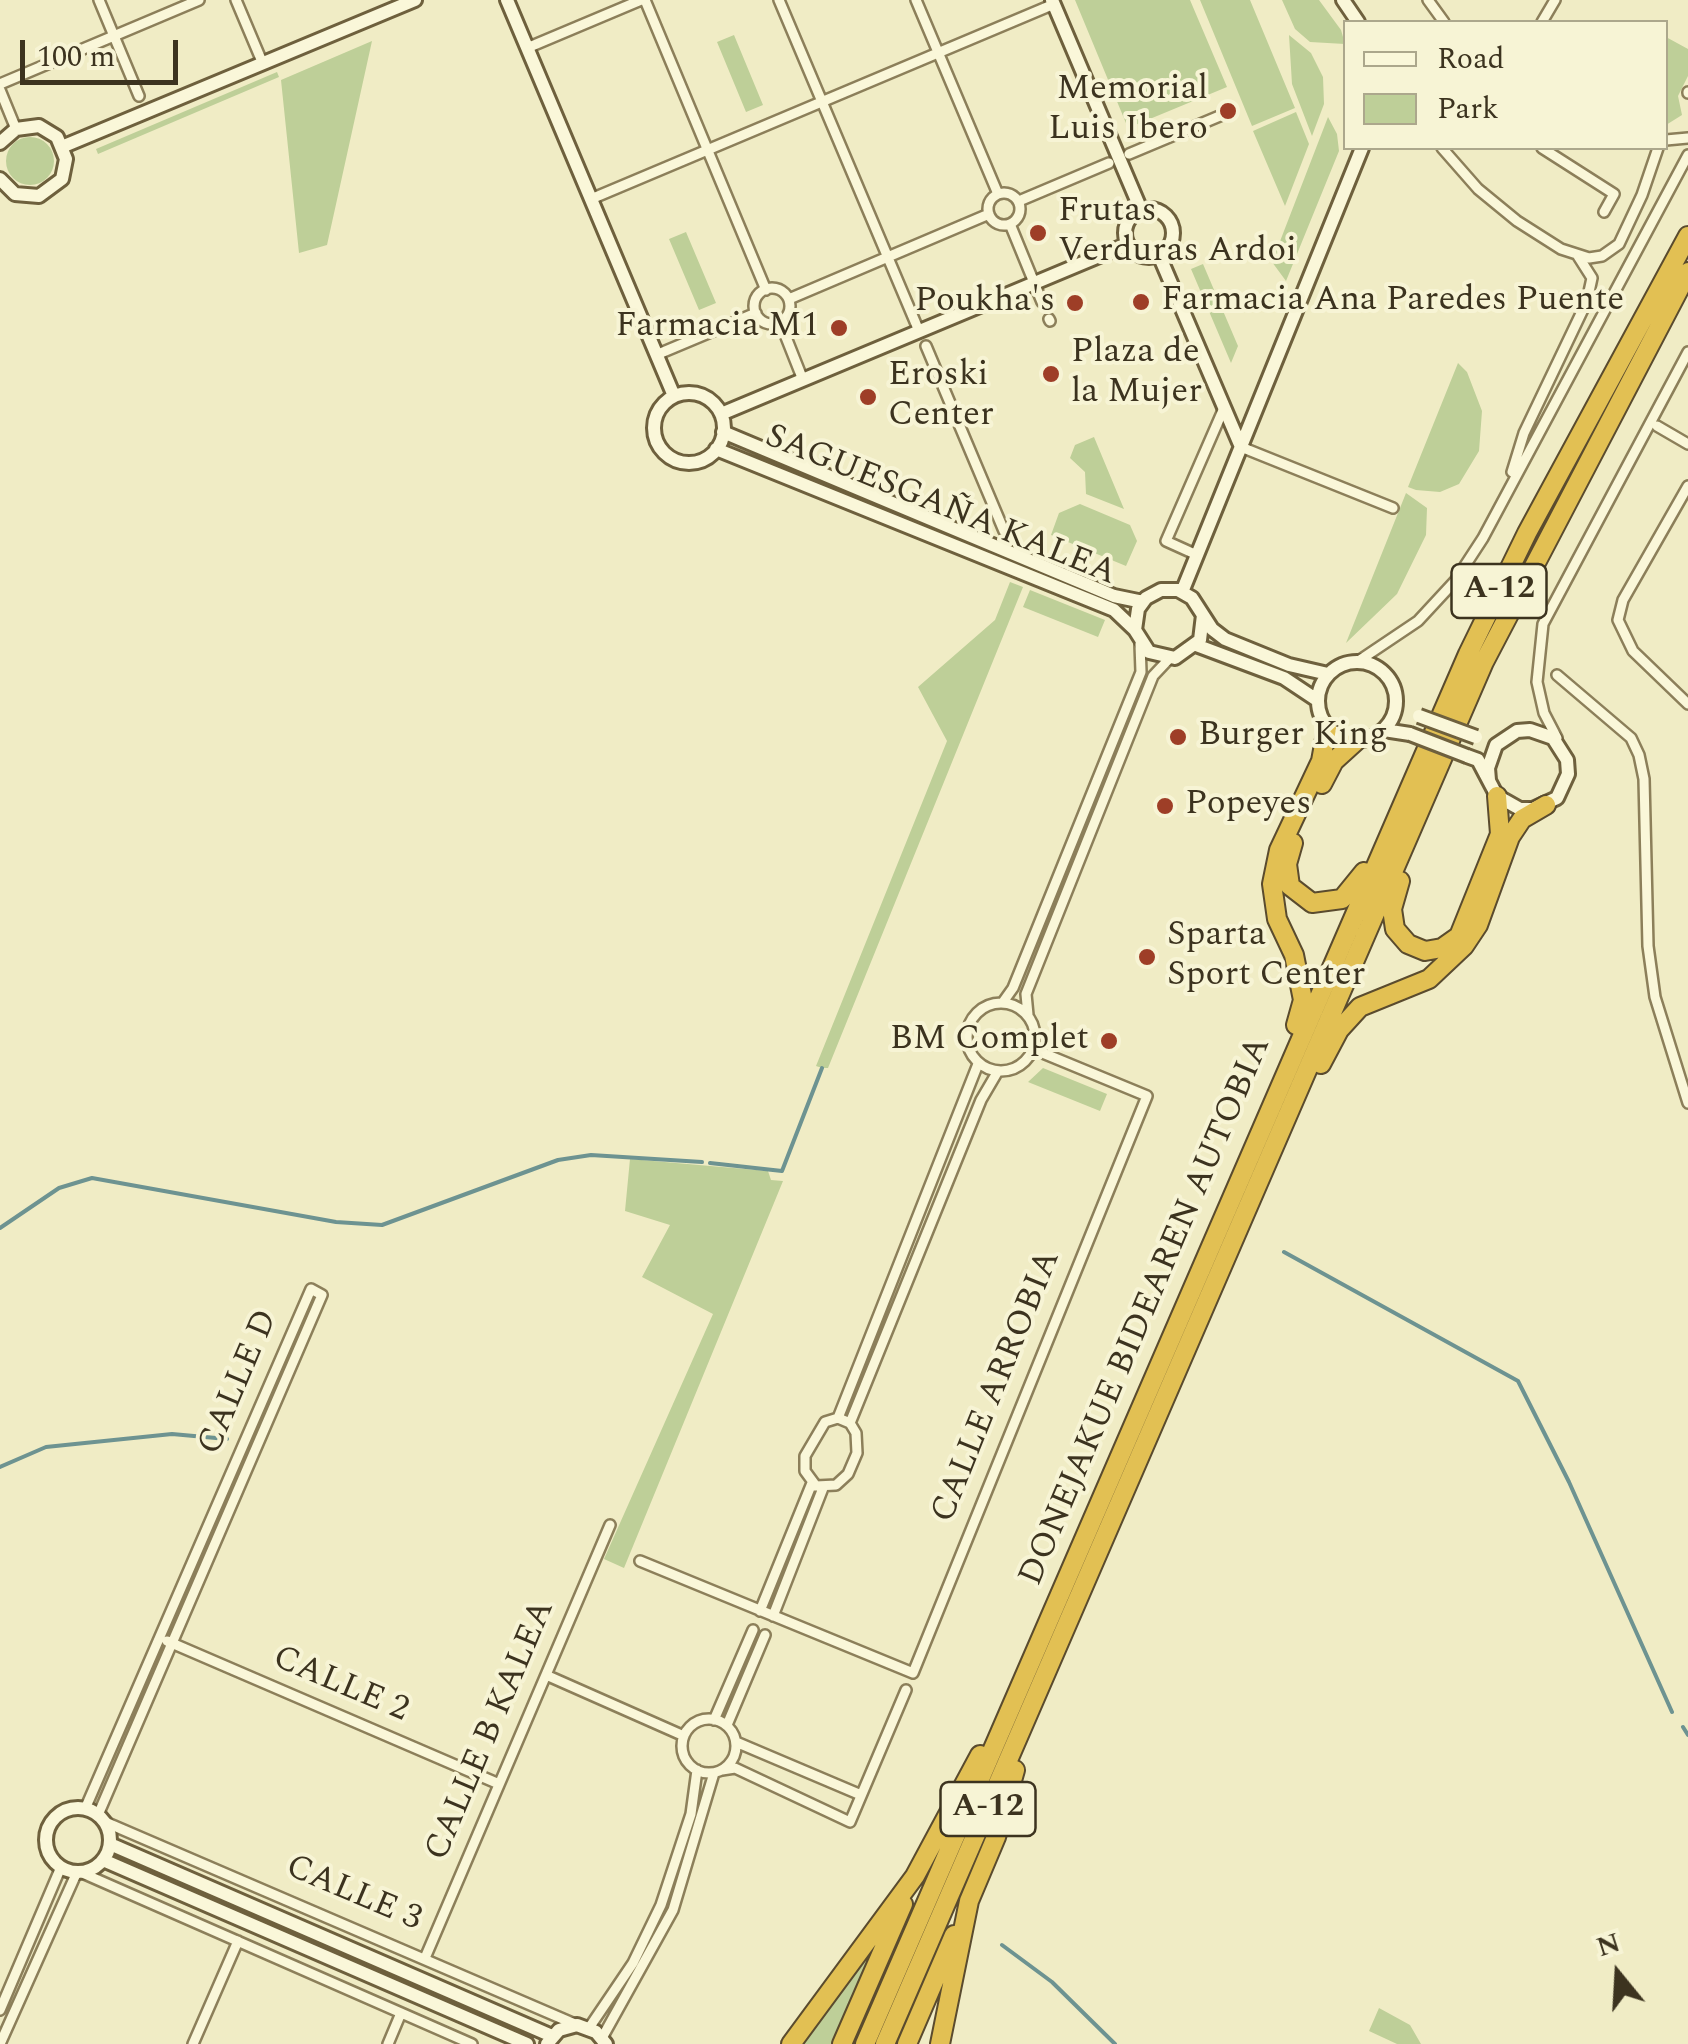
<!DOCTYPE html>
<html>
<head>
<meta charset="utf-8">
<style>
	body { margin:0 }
	#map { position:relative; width:1688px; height:2044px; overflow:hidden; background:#f0ecc5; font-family:Spectral,serif }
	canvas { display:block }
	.legend { position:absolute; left:1343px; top:20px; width:325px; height:130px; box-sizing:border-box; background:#f7f4d5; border:2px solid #aca78c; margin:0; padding:12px 18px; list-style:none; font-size:30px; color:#3c331f }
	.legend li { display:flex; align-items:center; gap:20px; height:50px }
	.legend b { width:50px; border:2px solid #aca78c }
	.north { position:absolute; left:1568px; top:1924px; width:100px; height:100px; -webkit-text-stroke:8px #f7f4d5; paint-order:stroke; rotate:342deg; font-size:28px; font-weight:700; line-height:40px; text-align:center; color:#3c331f }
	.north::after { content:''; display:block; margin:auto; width:35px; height:45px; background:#3c331f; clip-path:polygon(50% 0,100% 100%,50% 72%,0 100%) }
	.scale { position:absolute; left:20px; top:40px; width:158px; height:45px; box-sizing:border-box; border:5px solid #3c331f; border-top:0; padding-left:12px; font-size:30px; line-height:35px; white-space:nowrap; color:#3c331f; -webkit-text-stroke:8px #f7f4d5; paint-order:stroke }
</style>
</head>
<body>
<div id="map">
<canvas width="1688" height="2044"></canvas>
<ul class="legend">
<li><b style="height:12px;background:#faf7d9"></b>Road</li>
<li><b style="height:28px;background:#becf98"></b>Park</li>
</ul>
<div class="north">N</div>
<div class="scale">100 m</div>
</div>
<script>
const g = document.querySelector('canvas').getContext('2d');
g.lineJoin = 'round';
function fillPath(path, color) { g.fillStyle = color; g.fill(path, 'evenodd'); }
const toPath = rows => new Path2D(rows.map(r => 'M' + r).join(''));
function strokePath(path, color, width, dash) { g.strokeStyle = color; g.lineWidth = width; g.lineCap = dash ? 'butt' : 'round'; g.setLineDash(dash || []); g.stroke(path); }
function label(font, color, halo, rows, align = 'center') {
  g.font = font + ' Spectral,serif'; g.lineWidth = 8; g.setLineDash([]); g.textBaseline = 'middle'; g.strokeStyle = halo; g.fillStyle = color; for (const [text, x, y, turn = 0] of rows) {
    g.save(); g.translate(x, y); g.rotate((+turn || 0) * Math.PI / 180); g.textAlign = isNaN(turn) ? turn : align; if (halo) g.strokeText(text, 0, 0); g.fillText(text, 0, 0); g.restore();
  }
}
const green = toPath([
	[1075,0,1190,0,1227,87,1128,128],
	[1200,0,1250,0,1295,108,1252,126],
	[1282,0,1319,0,1341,30,1345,44,1310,42,1295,29],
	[734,35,763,105,746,112,717,42],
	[1289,35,1311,53,1323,77,1324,104,1312,136,1292,84],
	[1666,37,1688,49,1688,76,1678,96,1682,115,1666,125],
	[372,41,327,245,299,253,281,80],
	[277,72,279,77,98,154,96,149],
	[1296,112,1309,144,1285,206,1253,131],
	[1328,117,1337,134,1339,151,1286,281,1272,262],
	'6 161a24 24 0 1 1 48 0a24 24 0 1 1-48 0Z',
	[686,232,716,303,699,310,669,239],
	[1203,264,1238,346,1231,363,1191,269],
	[1458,363,1467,372,1482,411,1479,451,1459,484,1440,492,1416,490,1408,487],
	[1094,437,1124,509,1086,494,1085,472,1070,458,1075,445],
	[1406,493,1427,508,1426,535,1397,594,1346,643],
	[1080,504,1130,525,1137,541,1126,566,1051,535,1059,513],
	[1010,582,1023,587,828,1068,822,1068,816,1066,947,741,918,687,995,620],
	[1030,590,1105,620,1098,637,1023,607],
	[1043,1068,1107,1094,1100,1111,1028,1082],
	[630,1159,768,1171,771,1180,783,1181,624,1568,604,1559,713,1314,642,1277,670,1225,625,1211],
	[886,1929,833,2044,799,2044],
	[1379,2008,1410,2025,1421,2044,1397,2044,1369,2031]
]);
const stream = toPath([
	[710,1163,782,1171,822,1068],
	[0,1228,59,1188,92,1178,336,1222,382,1225,558,1160,591,1155,702,1162],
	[1284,1252,1518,1381,1569,1482,1672,1712],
	[0,1467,46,1447,172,1434,227,1439],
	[1683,1727,1688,1735],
	[1002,1945,1052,1982,1115,2044]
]);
const street = toPath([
	[99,0,139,96],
	[236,0,263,64],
	[645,0,766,290],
	[779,0,919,331],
	[916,0,998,194],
	[1428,0,1444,22],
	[1542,22,1555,0],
	[527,48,641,0],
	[0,84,199,0],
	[0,90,16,129],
	[1688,92,1688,93],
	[1666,140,1688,138],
	[1442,148,1478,189,1517,221,1561,249,1589,258,1602,256,1619,244,1642,195,1658,148],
	[1542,148,1614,194,1604,212],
	[1129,154,1222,115],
	'988 209a16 16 0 1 1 32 0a16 16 0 1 1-32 0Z',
	[591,199,1054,4],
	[1019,201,1109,163],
	[1010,224,1042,302],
	'754 306a18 18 0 1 1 36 0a18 18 0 1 1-36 0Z',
	[789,299,989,214],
	[1049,319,1050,321],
	[780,322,803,380],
	[926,346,1004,531],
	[656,355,756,313],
	[1657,426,1688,444],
	[1241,447,1393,508],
	[1512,472,1524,433,1587,301,1592,278,1578,256],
	[1688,486,1623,600,1618,620,1633,651,1688,704],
	[1197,555,1166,541,1224,408],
	[1357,662,1418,621,1455,581,1483,538,1688,155],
	[1557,675,1631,738,1639,755,1644,779,1648,946,1655,997,1688,1103],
	[1557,738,1544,713,1537,682,1543,624,1688,352],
	[1003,1002,1013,988,1141,672,1140,644],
	'967 1037a34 34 0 1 1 68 0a34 34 0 1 1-68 0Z',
	[1028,1015,1026,994,1153,676,1169,659],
	[838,1418,978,1064],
	[838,1418,850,1423,856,1433,857,1453,848,1474,836,1485,816,1486,805,1471,805,1456,825,1422,838,1418],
	[850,1423,981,1100,998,1071],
	[640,1561,913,1673,1147,1096,1033,1049],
	[760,1611,812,1483],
	[773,1616,823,1488],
	[167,1641,499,1784],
	[546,1675,684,1736],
	'682 1746a27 27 0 1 1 54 0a27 27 0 1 1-54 0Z',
	[714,1720,753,1630],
	[727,1725,765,1635],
	[736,1742,861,1795],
	[722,1770,735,1768,850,1822,906,1690],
	[85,1809,311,1289,322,1295,98,1815],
	[105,1822,577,2025],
	[80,1872,472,2044],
	[425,1958,610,1525],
	[0,2010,61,1867],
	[589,2028,633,1963,661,1905,691,1814,697,1770],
	[602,2038,673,1910,714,1773],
	[0,2044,77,1872],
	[193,2044,238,1941],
	[388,2044,401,2013]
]);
const secondary = toPath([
	[507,0,674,396],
	[1052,0,1141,210],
	[1343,0,1358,22],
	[0,143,16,129,39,126,57,137,66,159,62,179,39,196,15,194,0,179],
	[64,146,415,0],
	'1125 233a24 24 0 1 1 48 0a24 24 0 1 1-48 0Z',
	[1159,255,1241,447],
	'654 428a35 35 0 1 1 70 0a35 35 0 1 1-70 0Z',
	[721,414,1128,244],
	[723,432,1114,596,1143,602],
	[716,449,1114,610,1135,630],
	[1182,592,1362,148],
	[1203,615,1200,640,1175,658,1149,652,1135,630,1138,609,1146,598,1161,590,1178,590,1192,598,1212,629,1225,639,1289,665,1328,674],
	[1196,645,1284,678,1317,700],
	'1318 701a39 39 0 1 1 78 0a39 39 0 1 1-78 0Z',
	[1384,730,1410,734],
	[1467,756,1478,760,1497,796,1520,809,1533,809,1557,798,1568,774,1567,760,1553,738,1530,730,1517,731,1496,745,1488,768,1489,780],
	'46 1840a32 32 0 1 1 64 0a32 32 0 1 1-64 0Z',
	[110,1844,552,2036],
	[103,1860,527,2044],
	[547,2044,559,2030,577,2025,596,2032,606,2044]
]);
const highway = toPath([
	[1322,784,1334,761,1356,741],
	[1293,843,1287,864,1290,886,1312,903,1342,899,1364,872],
	[1400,881,1392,909,1395,929,1408,944,1425,951,1442,948,1459,936,1500,834,1497,796],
	[1296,1025,1303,1000,1294,955,1277,919,1272,884,1279,850,1321,761,1327,728],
	[1321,1064,1339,1030,1360,1007,1429,979,1464,946,1478,925,1510,837,1522,819,1546,805],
	[791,2044,915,1876,980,1755],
	[842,2044,903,1904],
	[865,2044,1468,654,1527,533,1688,236],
	[885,2044,1484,662,1688,272],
	[907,2044,954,1935],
	[940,2044,969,1901,996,1837,1015,1770]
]);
const secondaryBridge = toPath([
	[1419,716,1476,737],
	[1410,734,1467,756]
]);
const markers = [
	[1228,111,10,"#9e3e27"],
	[1038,233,10,"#9e3e27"],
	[1141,302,10,"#9e3e27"],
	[1075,303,10,"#9e3e27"],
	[839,328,10,"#9e3e27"],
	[1051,374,10,"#9e3e27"],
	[868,397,10,"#9e3e27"],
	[1178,737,10,"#9e3e27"],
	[1165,806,10,"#9e3e27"],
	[1147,957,10,"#9e3e27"],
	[1109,1041,10,"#9e3e27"]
];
const shields = [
	[1499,591,95],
	[988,1809,95]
];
const shieldNames = [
	["A-12",1499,591],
	["A-12",988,1809]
];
const poiNames = [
	["Memorial",1208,91,"right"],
	["Luis Ibero",1208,131,"right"],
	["Frutas",1058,213],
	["Verduras Ardoi",1058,253],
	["Farmacia Ana Paredes Puente",1161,302],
	["Poukha's",1055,303,"right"],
	["Farmacia M1",819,328,"right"],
	["Plaza de",1071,354],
	["la Mujer",1071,394],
	["Eroski",888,377],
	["Center",888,417],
	["Burger King",1198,737],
	["Popeyes",1185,806],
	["Sparta",1167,937],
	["Sport Center",1167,977],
	["BM Complet",1089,1041,"right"]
];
const streetNames = [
	["SAGUESGAÑA KALEA",940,507,22],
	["DONEJAKUE BIDEAREN AUTOBIA",1147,1312,-67],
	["CALLE D",240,1383,-67],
	["CALLE ARROBIA",998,1387,-68],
	["CALLE 2",340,1686,23],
	["CALLE B KALEA",492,1731,-67],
	["CALLE 3",353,1895,23]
];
fillPath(green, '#becf98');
strokePath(stream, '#6d9391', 4);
strokePath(street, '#8c7f5a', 14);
strokePath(secondary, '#6e603d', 18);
strokePath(highway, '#5a4b2e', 22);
strokePath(street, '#faf7d9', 9);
strokePath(secondary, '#faf7d9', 12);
strokePath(highway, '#e2c053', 18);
strokePath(secondaryBridge, '#6e603d', 18, []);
strokePath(secondaryBridge, '#faf7d9', 12);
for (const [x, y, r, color] of markers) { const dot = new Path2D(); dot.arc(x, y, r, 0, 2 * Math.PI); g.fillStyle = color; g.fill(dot); strokePath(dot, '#f7f4d5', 4); }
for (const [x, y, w] of shields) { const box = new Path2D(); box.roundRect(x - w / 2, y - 27, w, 54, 8); g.fillStyle = '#f7f4d5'; g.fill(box); strokePath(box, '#3c331f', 2.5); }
label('bold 32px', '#3c331f', null, shieldNames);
label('35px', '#3c331f', '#f7f4d5', poiNames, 'left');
label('35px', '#3c331f', '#f7f4d5', streetNames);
</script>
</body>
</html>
